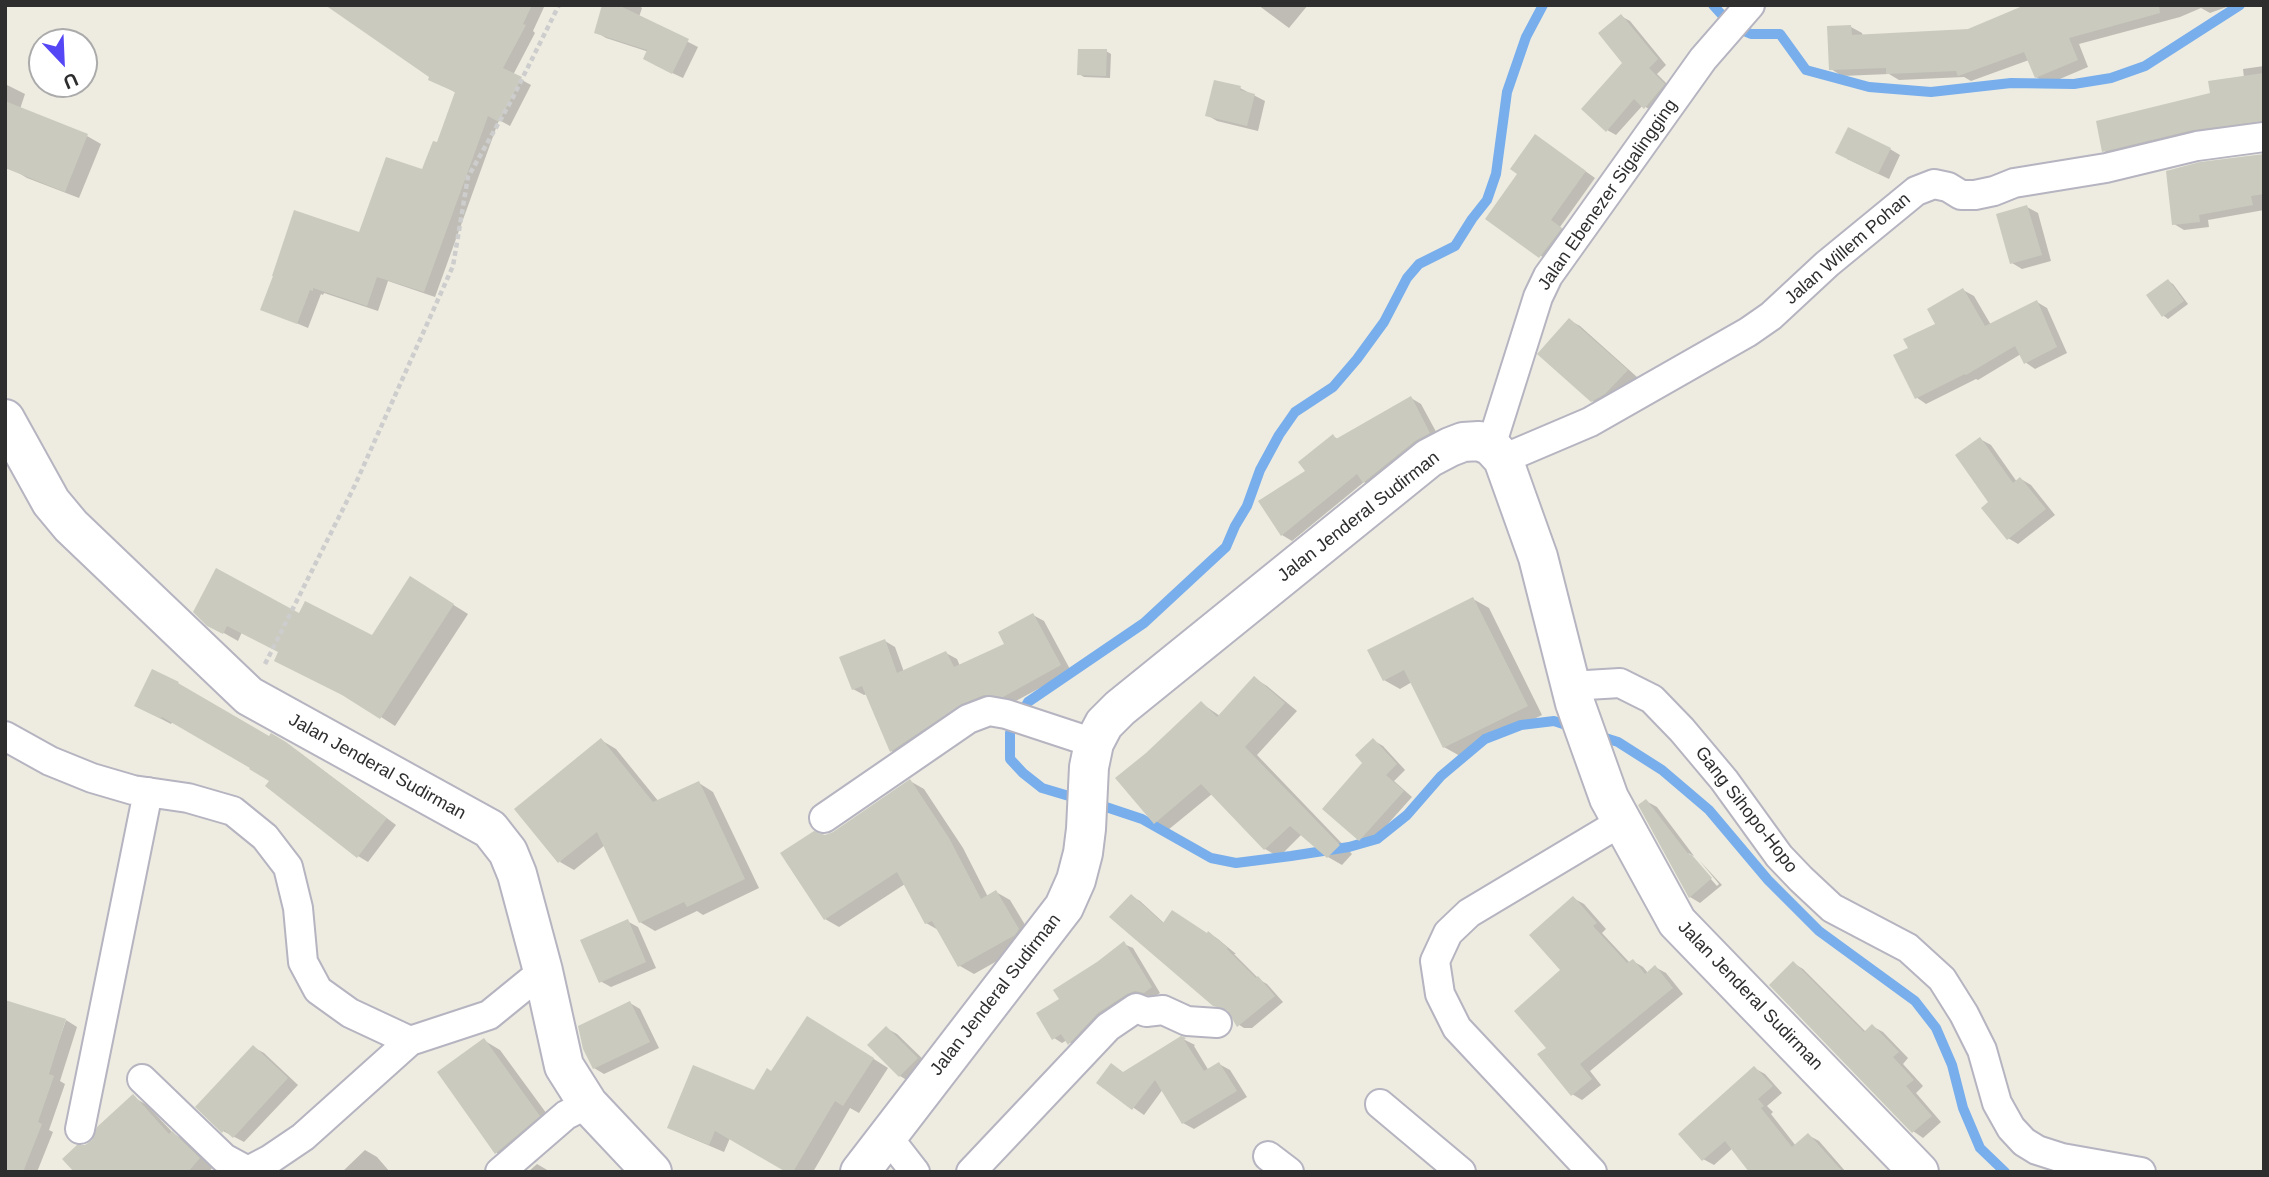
<!DOCTYPE html>
<html>
<head>
<meta charset="utf-8">
<style>
	body { margin:0 }
	#map { position:relative; width:2269px; height:1177px; overflow:hidden; background:#eeece1; font-family:Helvetica,sans-serif }
	canvas { display:block }
	.frame { position:absolute; inset:0; border:7px solid #2e2e2e; pointer-events:none }
	.north { position:absolute; left:28px; top:28px; width:70px; height:70px; box-sizing:border-box; background:#fff; border:2px solid #ababab; border-radius:50%; rotate:157deg; font-size:19px; font-weight:700; line-height:28px; text-align:center; color:#2e2e2e }
	.north::after { content:''; display:block; margin:auto; width:24px; height:32px; background:#5547f5; clip-path:polygon(50% 0,100% 100%,50% 72%,0 100%) }
</style>
</head>
<body>
<div id="map">
<canvas width="2269" height="1177"></canvas>
<div class="frame"></div>
<div class="north">U</div>
</div>
<script>
const g = document.querySelector('canvas').getContext('2d');
g.lineJoin = 'round';
function fillPath(path, color) { g.fillStyle = color; g.fill(path, 'evenodd'); }
const toPath = rows => new Path2D(rows.map(r => 'M' + r).join(''));
function strokePath(path, color, width, dash) { g.strokeStyle = color; g.lineWidth = width; g.lineCap = dash ? 'butt' : 'round'; g.setLineDash(dash || []); g.stroke(path); }
function label(font, color, halo, rows, align = 'center') {
  g.font = font + ' Helvetica,sans-serif'; g.lineWidth = 5; g.setLineDash([]); g.textBaseline = 'middle'; g.strokeStyle = halo; g.fillStyle = color; for (const [text, x, y, turn = 0] of rows) {
    g.save(); g.translate(x, y); g.rotate((+turn || 0) * Math.PI / 180); g.textAlign = isNaN(turn) ? turn : align; if (halo) g.strokeText(text, 0, 0); g.fillText(text, 0, 0); g.restore();
  }
}
const shadow = toPath([
	[337,5,545,5,533,31,535,33,513,75,531,85,510,126,499,120,435,297,388,281,378,311,324,293,323,295,321,294,308,328,263,309,360,234,423,171,438,144,456,93,431,77],
	[604,5,638,5,642,8,639,17,698,47,683,78,655,65,649,52,606,38,596,32],
	[1258,5,1308,5,1289,28],
	[2029,5,2232,5,2210,13,2201,8,2180,17,2079,44,2088,67,2048,84,2036,77,2029,60,1971,81,1964,77,1899,80,1889,74,1842,76,1831,69,1851,27,1862,33,1863,37,1968,31],
	[1621,16,1630,21,1666,65,1657,74,1673,90,1654,113,1643,105,1616,135,1607,130,1624,63],
	[1106,51,1111,54,1110,78,1084,77,1079,74],
	[2264,66,2264,126,2114,156,2104,151,2244,78,2243,69],
	[5,84,25,94,20,109,87,136,101,144,79,198,27,178,14,170,5,153],
	[1240,88,1265,101,1258,131,1217,121,1207,115],
	[1546,143,1595,178,1560,227,1571,235,1551,263,1488,218],
	[1890,149,1900,155,1889,179,1847,159],
	[2264,155,2264,210,2208,220,2209,227,2184,230,2174,224],
	[2027,207,2038,213,2051,261,2022,269,2012,263],
	[2168,281,2173,284,2188,304,2168,319,2164,316,2148,296],
	[1963,290,1974,296,1991,325,2037,302,2047,308,2067,353,2035,369,2025,362,2021,354,1978,380,1976,379,1926,404,1916,397,1910,349,1938,325],
	[1569,320,1580,326,1637,377,1616,400,1603,407,1592,401],
	[1411,398,1421,404,1440,439,1374,488,1364,482,1292,541,1282,535,1260,501,1308,471,1333,436,1339,440],
	[1980,439,1991,445,2017,482,2021,479,2031,485,2055,515,2018,544,2008,538,1991,502],
	[425,587,468,614,395,726,280,652,242,632,238,641,208,624,299,615,372,637],
	[1473,599,1489,608,1542,715,1460,756,1444,747,1412,682,1400,689,1384,680],
	[1033,615,1044,621,1071,671,1014,702,995,700,902,757,891,751,867,694,864,695,853,689,885,641,895,647,904,672,946,653,957,659,960,666,1006,645],
	[1254,678,1267,686,1297,711,1257,755,1352,854,1342,865,1328,857,1302,834,1279,857,1265,849,1212,794,1168,830,1155,823,1147,754,1201,703,1220,716],
	[146,711,270,738,296,750,396,825,368,862,358,856,272,781,173,721,171,724],
	[601,740,616,749,659,802,699,783,713,792,759,888,703,915,697,911,655,931,640,922,605,845,574,870,560,862],
	[1373,740,1383,746,1405,770,1394,781,1412,797,1369,845,1360,840,1365,763],
	[910,781,924,789,963,848,988,897,996,892,1010,900,1033,938,1029,943,974,974,960,966,940,931,926,923,905,884,839,927,825,919,825,836,834,833],
	[1646,801,1657,807,1694,856,1688,853,1717,886,1719,884,1699,860,1722,885,1700,903,1690,897],
	[1131,896,1140,901,1165,924,1208,935,1209,933,1218,939,1236,954,1234,954,1260,980,1267,984,1283,1002,1252,1028,1244,1028,1235,1022,1232,1012,1214,1005],
	[1573,898,1584,904,1606,929,1602,933,1630,963,1633,961,1643,967,1648,973,1655,967,1666,973,1683,994,1590,1071,1601,1085,1582,1100,1572,1094,1548,1048],
	[627,921,638,927,656,968,611,987,600,981],
	[1124,944,1133,948,1160,993,1154,997,1145,995,1136,998,1077,1048,1067,1040,1062,1043,1054,1038,1061,999],
	[1793,963,1803,969,1866,1032,1872,1026,1883,1032,1908,1058,1903,1064,1923,1086,1916,1093,1941,1122,1923,1138,1913,1131],
	[630,1003,640,1009,659,1048,604,1074,594,1068],
	[66,1020,77,1027,60,1081,65,1084,49,1130,53,1132,37,1172,27,1172,15,1167],
	[822,1026,888,1068,859,1113,850,1108,813,1172,789,1172,730,1138,724,1152,684,1135,669,1127,755,1092,772,1073],
	[886,1028,897,1034,928,1064,910,1082,900,1076],
	[1181,1038,1195,1045,1194,1046,1209,1071,1219,1064,1230,1070,1247,1097,1194,1129,1183,1123,1163,1089,1144,1115,1098,1083,1124,1073],
	[485,1041,500,1050,555,1125,512,1162,497,1153,439,1073],
	[253,1047,264,1053,298,1085,244,1142,223,1131],
	[1754,1068,1765,1074,1782,1093,1767,1106,1773,1112,1771,1114,1796,1146,1808,1135,1819,1141,1846,1172,1751,1172,1733,1148,1714,1165,1703,1159],
	[133,1097,147,1105,174,1134,186,1141,213,1167,209,1172,76,1172,93,1142],
	[365,1150,377,1157,390,1172,342,1172],
	[537,1164,549,1171,549,1172,528,1172]
]);
const stream = toPath([
	[1713,5,1732,26,1751,34,1780,34,1806,70,1869,87,1931,92,2011,83,2074,84,2111,78,2145,66,2240,5],
	[1596,735,1618,742,1662,770,1709,810,1768,880,1819,931,1915,1001,1936,1028,1952,1065,1963,1108,1980,1148,2005,1172],
	[1079,799,1042,788,1023,773,1010,759,1010,733,1028,702,1144,623,1226,547,1235,526,1247,506,1260,470,1279,435,1295,412,1333,387,1357,359,1384,322,1407,278,1419,264,1455,246,1472,219,1487,200,1496,174,1507,92,1526,37,1543,5],
	[1094,803,1142,819,1211,858,1236,863,1291,856,1349,847,1377,839,1407,815,1441,776,1485,739,1521,725,1554,721,1572,727]
]);
const building = toPath([
	[325,5,532,5,523,24,526,25,503,68,522,77,499,122,488,116,424,292,377,277,367,306,313,288,313,291,310,290,297,324,260,310,273,276,272,276,294,210,359,232,386,157,422,169,433,141,437,142,455,92,428,80,429,77],
	[602,5,618,5,689,39,672,74,643,59,647,50,594,33],
	[2025,5,2159,5,2160,13,2069,38,2078,60,2035,78,2024,52,1958,76,1956,71,1886,74,1886,68,1829,70,1827,26,1851,25,1852,35,1968,29],
	[1621,14,1658,59,1649,68,1665,84,1644,109,1634,99,1606,132,1581,109,1622,63,1598,33],
	[1078,49,1107,49,1106,76,1077,75],
	[2264,73,2264,121,2193,130,2102,152,2096,121,2210,93,2208,81],
	[1214,80,1241,86,1240,90,1255,94,1247,126,1205,116],
	[5,101,88,134,65,192,5,168],
	[1848,127,1891,148,1878,174,1835,153],
	[1535,134,1586,171,1551,220,1562,228,1539,258,1485,219,1517,174,1510,169],
	[2264,154,2264,194,2251,196,2253,205,2199,215,2200,222,2172,225,2166,171,2200,162],
	[2027,205,2042,255,2010,264,1996,214],
	[2168,279,2184,301,2162,317,2146,295],
	[1963,288,1985,326,2037,300,2057,347,2024,364,2015,346,1966,375,1965,374,1915,399,1893,355,1908,348,1903,339,1935,324,1927,309],
	[1569,318,1628,370,1605,394,1591,402,1537,354],
	[1411,396,1430,433,1415,441,1363,483,1357,474,1281,536,1258,501,1305,471,1298,462,1333,434,1336,439],
	[1980,437,2013,483,2020,477,2046,509,2007,540,1981,508,1988,502,1955,455],
	[216,568,299,613,305,601,372,635,410,576,454,604,380,719,342,695,274,661,278,652,227,626,223,634,207,626,193,612],
	[1473,597,1528,706,1443,748,1404,670,1383,681,1367,650],
	[1033,613,1061,665,1003,697,984,695,962,704,890,752,862,686,852,690,839,657,885,639,897,673,946,651,954,667,1004,644,998,632],
	[152,669,179,682,178,683,269,736,271,733,286,742,387,818,357,858,265,786,269,781,249,769,250,768,162,717,161,719,134,706],
	[1254,676,1285,703,1245,747,1340,845,1327,858,1290,826,1264,850,1201,784,1154,824,1115,778,1146,753,1201,701,1217,717],
	[601,738,653,802,699,781,745,879,687,907,684,902,639,923,597,832,558,863,514,809],
	[1373,738,1397,764,1386,775,1404,791,1359,841,1322,809,1362,763,1355,755],
	[910,779,949,838,981,899,996,890,1019,929,1015,935,958,967,932,921,925,924,897,872,824,920,780,853,814,831,825,835,833,832],
	[1646,799,1689,855,1691,854,1712,878,1689,898,1638,805],
	[1131,894,1163,923,1172,910,1207,933,1208,931,1228,948,1227,949,1256,978,1258,976,1275,996,1237,1027,1227,1010,1213,1006,1109,917],
	[1573,896,1597,923,1593,926,1627,963,1633,959,1645,974,1655,965,1673,988,1580,1064,1592,1079,1571,1096,1537,1054,1546,1048,1514,1011,1560,970,1529,935],
	[628,919,646,962,599,983,580,940],
	[1124,941,1152,987,1144,993,1135,991,1127,994,1098,1013,1068,1045,1061,1034,1052,1040,1036,1013,1059,999,1053,990,1097,962],
	[1793,961,1864,1032,1872,1024,1899,1052,1893,1057,1914,1080,1906,1086,1932,1116,1912,1133,1769,985],
	[5,1000,66,1019,49,1074,54,1076,38,1122,42,1124,23,1172,5,1172],
	[630,1001,650,1042,593,1069,583,1049,578,1026],
	[807,1016,874,1058,843,1106,835,1101,793,1172,786,1172,715,1131,709,1145,667,1128,693,1065,754,1090,767,1068,771,1071],
	[886,1026,918,1058,899,1077,867,1045],
	[1181,1036,1186,1038,1184,1040,1204,1071,1219,1062,1237,1091,1182,1124,1155,1080,1132,1110,1096,1083,1111,1063,1123,1072],
	[484,1038,540,1116,495,1154,437,1072],
	[253,1045,288,1078,233,1138,224,1130,222,1133,195,1107],
	[1754,1066,1773,1086,1758,1099,1764,1106,1761,1108,1792,1147,1808,1133,1843,1172,1749,1172,1725,1141,1702,1161,1678,1134],
	[133,1094,169,1134,172,1131,200,1158,188,1172,74,1172,62,1159,77,1145,85,1145,92,1140,97,1127]
]);
const path = toPath([
	[265,664,355,485,453,266,468,177,511,101,559,5]
]);
const minor = toPath([
	[1491,446,1538,297,1548,276,1703,59,1750,5],
	[1503,459,1590,422,1748,332,1771,316,1827,264,1916,191,1934,184,1948,187,1961,195,1975,195,1994,191,2014,183,2106,168,2197,146,2264,137],
	[1570,686,1620,683,1652,699,1682,730,1724,780,1779,856,1801,879,1832,908,1908,948,1942,979,1964,1014,1982,1050,1997,1103,2011,1128,2024,1142,2037,1150,2062,1158,2141,1172],
	[5,736,50,761,92,778,133,790,188,798,233,811,265,837,288,867,298,908,303,962,318,990,350,1013,410,1041,489,1015,543,971],
	[824,818,968,719,989,711,1006,714,1094,743],
	[142,1079,224,1158,248,1171,269,1160,303,1137,410,1041],
	[1380,1104,1461,1172],
	[80,1129,148,792],
	[887,1136,915,1172],
	[1268,1156,1289,1172],
	[500,1172,566,1115,588,1104],
	[971,1172,1108,1027,1136,1008,1146,1012,1163,1010,1187,1021,1217,1023],
	[1592,1172,1457,1028,1440,994,1435,961,1448,933,1469,913,1621,822]
]);
const secondary = toPath([
	[5,419,51,502,71,526,249,696,490,829,508,852,517,874,543,971,564,1066,588,1104,652,1172],
	[860,1172,1064,907,1076,880,1083,853,1086,829,1089,767,1094,743,1104,724,1120,708,1429,458,1450,447,1463,442,1479,441,1491,446,1503,459,1538,557,1575,703,1609,798,1677,922,1919,1172]
]);
const streetNames = [
	["Jalan Ebenezer Sigalingging",1608,195,-55],
	["Jalan Willem Pohan",1848,249,-41],
	["Jalan Jenderal Sudirman",1359,517,-38],
	["Jalan Jenderal Sudirman",377,767,29],
	["Gang Sihopo-Hopo",1746,810,52],
	["Jalan Jenderal Sudirman",996,995,-52],
	["Jalan Jenderal Sudirman",1750,996,46]
];
fillPath(shadow, '#0003');
strokePath(stream, '#78aeec', 10);
fillPath(building, '#cacabf');
strokePath(minor, '#b5b4c0', 32);
strokePath(secondary, '#b5b4c0', 42);
strokePath(path, '#cdcdcd', 4.5, [5, 3.5]);
strokePath(minor, '#fff', 28);
strokePath(secondary, '#fff', 38);
label('18px', '#2e2e2e', '#fff', streetNames);
</script>
</body>
</html>
